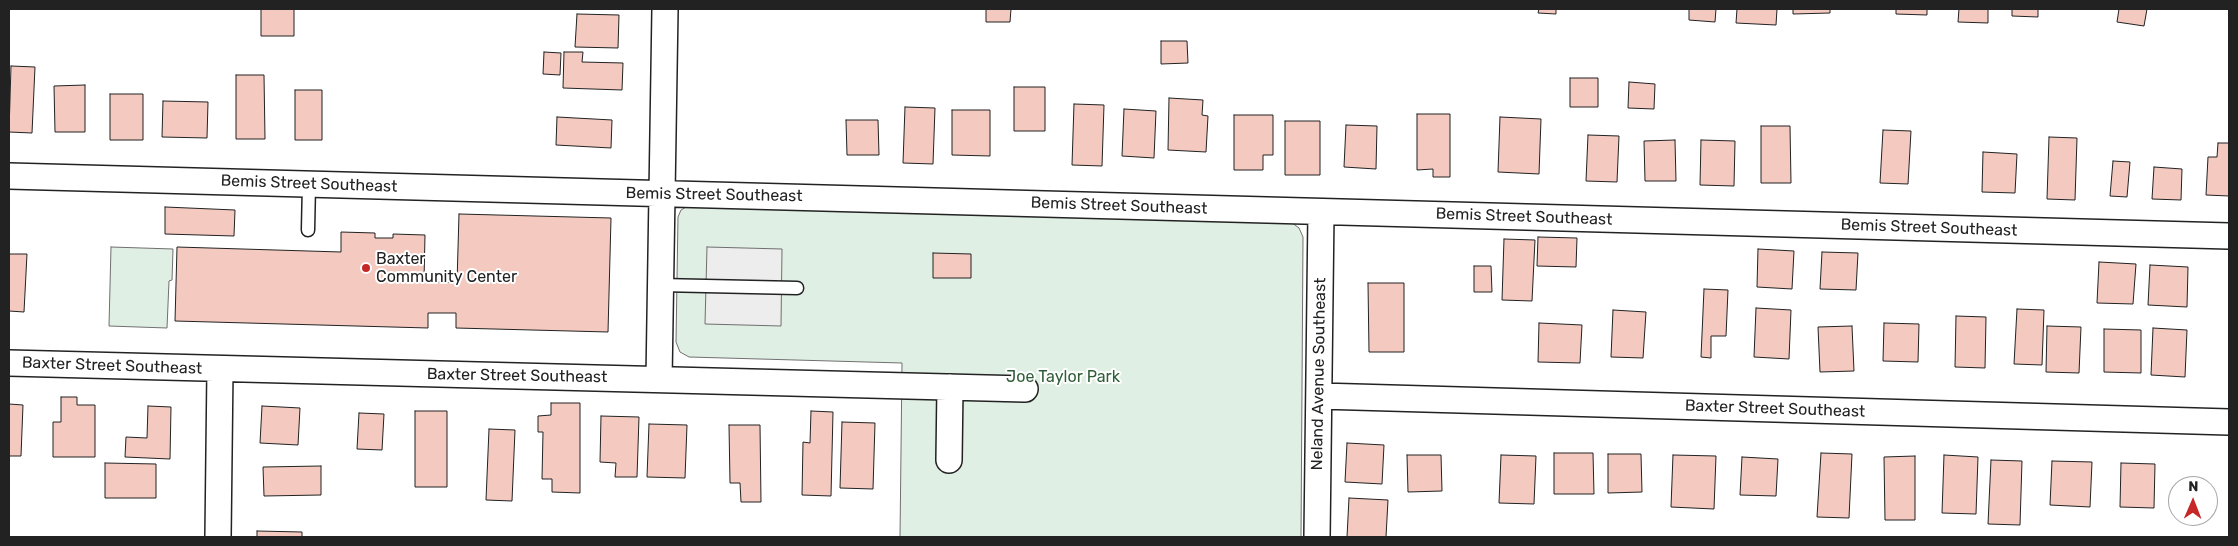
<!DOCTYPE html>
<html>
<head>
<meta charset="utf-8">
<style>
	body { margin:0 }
	#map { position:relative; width:2238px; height:546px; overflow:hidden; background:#fff; font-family:Rubik,sans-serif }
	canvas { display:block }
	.frame { position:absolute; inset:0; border:10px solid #222; pointer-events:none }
	.north { position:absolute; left:2168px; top:476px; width:50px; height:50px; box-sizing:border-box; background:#fff; border:1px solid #a7a7a7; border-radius:50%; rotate:1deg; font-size:14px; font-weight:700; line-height:20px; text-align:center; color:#222 }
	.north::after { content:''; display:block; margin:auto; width:18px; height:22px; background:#c62828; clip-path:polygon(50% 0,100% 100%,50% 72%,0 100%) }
</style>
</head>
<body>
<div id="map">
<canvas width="2238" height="546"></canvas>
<div class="frame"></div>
<div class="north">N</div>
</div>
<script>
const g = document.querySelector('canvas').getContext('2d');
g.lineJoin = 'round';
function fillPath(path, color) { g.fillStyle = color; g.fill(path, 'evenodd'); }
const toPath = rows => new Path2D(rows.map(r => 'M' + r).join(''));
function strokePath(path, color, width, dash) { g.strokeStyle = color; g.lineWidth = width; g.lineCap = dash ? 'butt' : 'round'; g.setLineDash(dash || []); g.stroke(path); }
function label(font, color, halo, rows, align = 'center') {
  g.font = font + ' Rubik,sans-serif'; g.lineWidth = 4; g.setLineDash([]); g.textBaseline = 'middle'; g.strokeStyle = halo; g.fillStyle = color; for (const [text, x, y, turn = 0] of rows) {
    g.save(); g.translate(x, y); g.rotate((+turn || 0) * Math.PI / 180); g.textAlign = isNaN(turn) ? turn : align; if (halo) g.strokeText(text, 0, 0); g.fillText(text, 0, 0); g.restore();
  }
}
const green = toPath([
	[688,206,1291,222,1299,228,1303,237,1301,537,900,537,902,363,689,357,680,352,676,342,678,217,681,210,688,206],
	[111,247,173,249,172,280,169,281,167,328,109,326,111,247]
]);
const parking = toPath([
	[707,247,782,249,781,326,705,324,707,247]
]);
const building = toPath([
	[261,9,294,9,294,36,261,36,261,9],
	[986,9,1011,9,1010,22,986,22,986,9],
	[1539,9,1556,9,1556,14,1538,13,1539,9],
	[1689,9,1716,9,1715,22,1689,20,1689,9],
	[1737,9,1777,9,1776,25,1736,23,1737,9],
	[1793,9,1830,9,1830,13,1793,14,1793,9],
	[1896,9,1927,9,1927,15,1896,14,1896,9],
	[1959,9,1988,9,1988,23,1958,22,1959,9],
	[2012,9,2038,9,2038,17,2012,16,2012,9],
	[2119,9,2147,9,2144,26,2117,22,2119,9],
	[577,14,619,15,618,48,575,47,577,14],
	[1161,41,1187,41,1188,63,1161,64,1161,41],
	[544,52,561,53,560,75,543,74,544,52],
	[564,52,583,52,582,62,623,63,622,90,563,88,564,52],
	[11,66,35,67,32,133,9,132,11,66],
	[236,75,264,75,265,139,236,139,236,75],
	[1570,78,1598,78,1598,107,1570,107,1570,78],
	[1629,82,1655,84,1654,109,1628,108,1629,82],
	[85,85,85,132,55,132,54,86,85,85],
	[1014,87,1045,87,1045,131,1014,131,1014,87],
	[295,90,322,90,322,140,295,140,295,90],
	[110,94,143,94,143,140,110,140,110,94],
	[1169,98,1203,100,1202,115,1208,116,1206,152,1168,150,1169,98],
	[163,101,208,102,207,138,162,137,163,101],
	[1074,104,1104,105,1102,166,1072,165,1074,104],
	[905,107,935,108,933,164,903,163,905,107],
	[1124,109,1156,111,1154,158,1122,156,1124,109],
	[952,110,990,110,990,156,952,155,952,110],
	[1417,114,1450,114,1450,177,1433,177,1433,169,1417,170,1417,114],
	[1234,115,1273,115,1273,155,1263,155,1263,170,1234,170,1234,115],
	[557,117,612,120,611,148,556,145,557,117],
	[1500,117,1541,119,1539,174,1498,172,1500,117],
	[846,120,878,120,879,155,847,155,846,120],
	[1285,121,1320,121,1320,175,1285,175,1285,121],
	[1346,125,1377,126,1376,169,1344,167,1346,125],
	[1761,126,1790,126,1791,183,1761,183,1761,126],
	[1883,130,1911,131,1908,184,1880,183,1883,130],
	[1588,135,1619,136,1617,182,1586,181,1588,135],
	[2049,137,2077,138,2075,200,2047,199,2049,137],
	[1675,140,1676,181,1645,181,1644,141,1675,140],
	[1701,140,1735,141,1734,186,1700,185,1701,140],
	[2218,143,2229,143,2229,196,2206,195,2208,157,2217,157,2218,143],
	[1983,152,2017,154,2015,193,1982,192,1983,152],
	[2113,161,2130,162,2127,197,2110,196,2113,161],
	[2154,167,2182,169,2181,200,2152,199,2154,167],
	[165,207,235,210,234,236,165,234,165,207],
	[459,214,611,218,608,332,456,328,456,313,428,313,428,328,175,321,177,247,341,252,341,232,375,233,375,238,393,238,393,234,425,235,424,281,457,283,459,214],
	[1538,237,1577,238,1576,267,1537,266,1538,237],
	[1504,239,1535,240,1532,301,1502,300,1504,239],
	[1758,249,1794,251,1792,289,1757,287,1758,249],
	[1822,252,1858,253,1856,290,1820,289,1822,252],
	[933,253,971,254,971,278,933,278,933,253],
	[9,254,27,254,24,312,9,311,9,254],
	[2099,262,2136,264,2133,304,2097,303,2099,262],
	[2150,265,2188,267,2187,307,2148,305,2150,265],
	[1474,266,1491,266,1492,292,1474,292,1474,266],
	[1368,283,1404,283,1404,352,1369,352,1368,283],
	[1704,289,1728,290,1726,336,1711,336,1711,358,1701,357,1704,289],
	[1756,308,1791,310,1789,359,1754,357,1756,308],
	[2017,309,2044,310,2042,365,2014,364,2017,309],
	[1613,310,1646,312,1643,358,1611,357,1613,310],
	[1956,316,1986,317,1985,368,1955,367,1956,316],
	[1539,323,1582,325,1580,363,1538,362,1539,323],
	[1884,323,1919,324,1918,362,1883,361,1884,323],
	[1852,326,1854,371,1820,372,1818,327,1852,326],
	[2047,326,2081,327,2079,373,2046,372,2047,326],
	[2153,328,2187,330,2185,377,2151,375,2153,328],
	[2104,329,2141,330,2141,373,2104,372,2104,329],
	[61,397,77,397,77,405,95,405,95,457,53,457,53,422,61,422,61,397],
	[551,403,580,403,580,493,552,492,552,479,542,479,543,432,538,432,538,416,551,415,551,403],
	[9,404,23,405,21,456,9,456,9,404],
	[148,406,171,407,170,459,125,457,126,437,147,438,148,406],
	[262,406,300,408,298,445,260,443,262,406],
	[415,411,447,411,447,487,415,487,415,411],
	[811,411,833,412,831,496,802,495,803,442,810,443,811,411],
	[359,413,384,414,382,450,357,449,359,413],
	[601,416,639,417,637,477,615,477,616,463,600,462,601,416],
	[842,422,875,423,873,489,840,488,842,422],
	[649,424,687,425,685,478,647,477,649,424],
	[729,425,760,425,761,502,741,502,740,483,730,483,729,425],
	[489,429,515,430,512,501,486,500,489,429],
	[1347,443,1384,445,1382,484,1345,482,1347,443],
	[1554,453,1593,453,1594,494,1554,494,1554,453],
	[1821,453,1852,454,1849,518,1817,517,1821,453],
	[1608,454,1641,454,1642,492,1608,493,1608,454],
	[1407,455,1441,455,1442,491,1408,492,1407,455],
	[1501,455,1536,456,1534,504,1499,503,1501,455],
	[1673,455,1716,456,1714,509,1671,507,1673,455],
	[1944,455,1978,457,1976,514,1942,513,1944,455],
	[1915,456,1915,520,1885,520,1884,457,1915,456],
	[1742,457,1778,459,1776,496,1740,495,1742,457],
	[1991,460,2022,461,2020,525,1988,524,1991,460],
	[2052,461,2092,462,2090,507,2050,505,2052,461],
	[105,463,156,464,156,498,105,498,105,463],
	[2121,463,2155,464,2154,508,2120,507,2121,463],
	[321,466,321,495,264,496,263,467,321,466],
	[1349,498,1388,500,1386,537,1347,537,1349,498],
	[257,531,302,532,302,537,257,537,257,531]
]);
const lane = toPath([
	[308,230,309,184],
	[660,285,797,288]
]);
const street = toPath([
	[9,176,2229,236],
	[9,363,1025,389],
	[659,379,665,9],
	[1320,396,2229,422],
	[949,460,950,387],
	[218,537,220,369],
	[1317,537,1321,212]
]);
const markers = [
	[366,268,5,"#c62828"]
];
const streetNames = [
	["Bemis Street Southeast",309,184,2],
	["Bemis Street Southeast",714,195,1],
	["Bemis Street Southeast",1119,206,2],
	["Bemis Street Southeast",1524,217,2],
	["Bemis Street Southeast",1929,228,2],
	["Baxter Street Southeast",112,366,2],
	["Neland Avenue Southeast",1319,374,-89],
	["Baxter Street Southeast",517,376,1],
	["Baxter Street Southeast",1775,409,2]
];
const poiNames = [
	["Baxter",376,259],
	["Community Center",376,277]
];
const parkNames = [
	["Joe Taylor Park",1063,377]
];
fillPath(green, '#e0efe3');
strokePath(green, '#6f6f6f', 1);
fillPath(parking, '#ededed');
strokePath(parking, '#6f6f6f', 1);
fillPath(building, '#f3c9c0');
strokePath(building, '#222', 1);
strokePath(lane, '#222', 15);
strokePath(street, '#222', 28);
strokePath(lane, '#fff', 12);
strokePath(street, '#fff', 25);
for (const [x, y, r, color] of markers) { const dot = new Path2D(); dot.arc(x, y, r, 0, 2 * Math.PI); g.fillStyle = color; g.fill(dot); strokePath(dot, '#fff', 2); }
label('16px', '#222', '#fff', streetNames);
label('16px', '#222', '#fff', poiNames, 'left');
label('16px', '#2f5e38', '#fff', parkNames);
</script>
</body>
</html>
